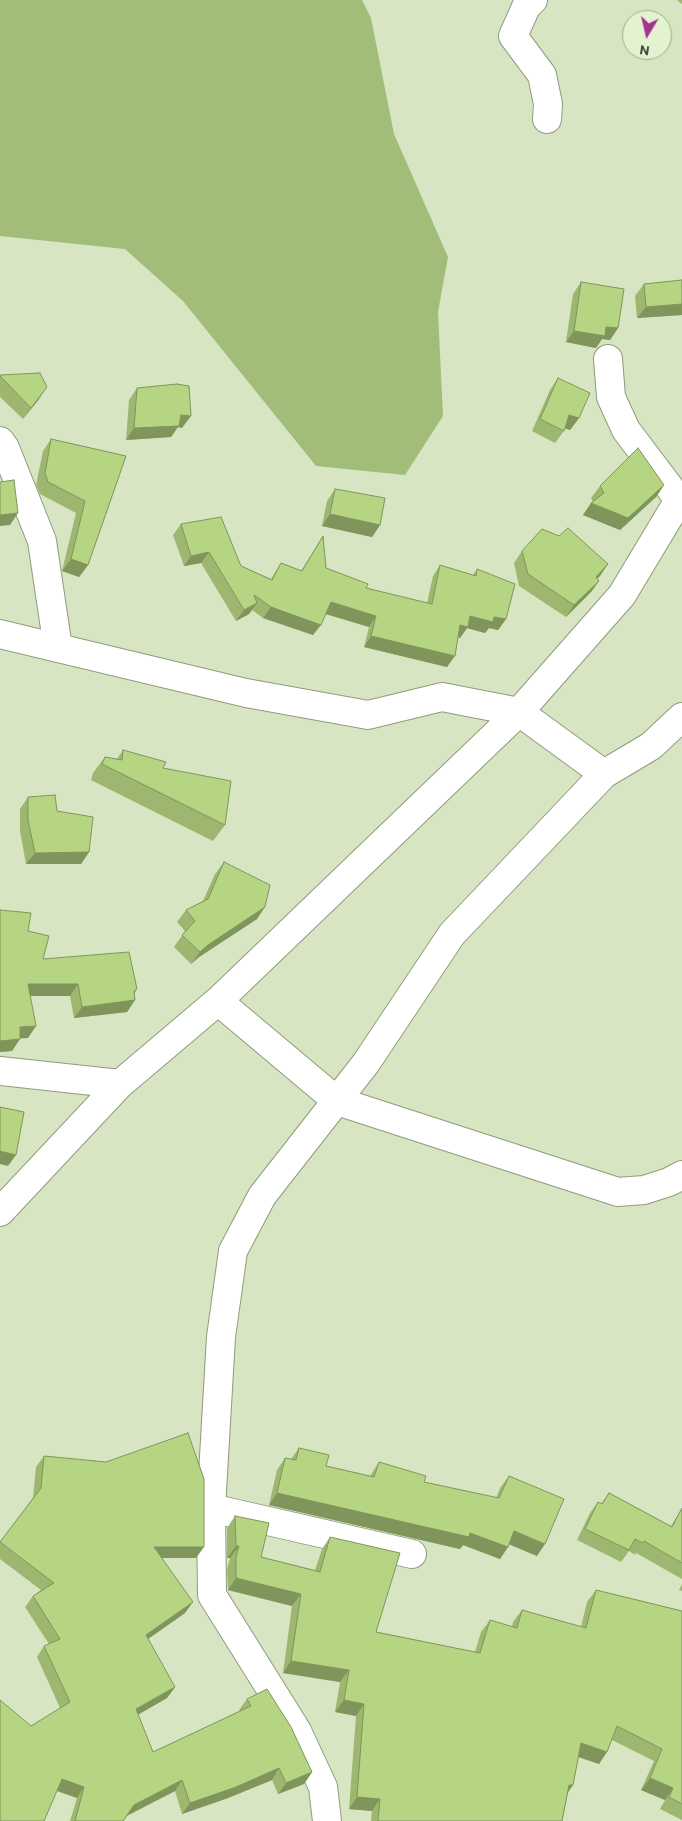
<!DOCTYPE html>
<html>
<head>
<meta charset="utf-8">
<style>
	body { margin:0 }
	#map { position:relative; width:682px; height:1821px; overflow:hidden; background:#d7e5c2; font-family:Overpass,sans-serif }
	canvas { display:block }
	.north { position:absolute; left:622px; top:10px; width:50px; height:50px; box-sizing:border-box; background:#e4f3cf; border:1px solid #9faa8f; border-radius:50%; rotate:189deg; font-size:14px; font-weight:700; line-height:20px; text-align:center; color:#373c2f }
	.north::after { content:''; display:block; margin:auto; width:18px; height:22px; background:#a43390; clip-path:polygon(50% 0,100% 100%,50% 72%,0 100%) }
</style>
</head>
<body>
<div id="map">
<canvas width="682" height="1821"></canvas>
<div class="north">N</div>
</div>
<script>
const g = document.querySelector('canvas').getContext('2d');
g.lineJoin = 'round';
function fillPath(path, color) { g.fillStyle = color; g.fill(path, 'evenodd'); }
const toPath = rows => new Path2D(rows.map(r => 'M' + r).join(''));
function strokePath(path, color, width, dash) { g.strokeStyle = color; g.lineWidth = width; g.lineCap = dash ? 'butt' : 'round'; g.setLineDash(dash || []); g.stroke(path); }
const green = toPath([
	[0,0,362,0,371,18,394,134,448,257,438,312,443,416,405,475,316,466,183,301,125,249,0,236]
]);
const minor = toPath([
	[533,0,526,7,513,36,542,75,548,104,547,119],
	[608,359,611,397,626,430,679,500],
	[0,441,5,448,42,541,58,648],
	[0,634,246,693,368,715,442,697,519,712,604,774],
	[218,1001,337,1101,618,1192,644,1190,669,1182,682,1175],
	[0,1071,120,1084],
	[0,1212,120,1084,218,1001,519,712,622,595,682,495],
	[211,1508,412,1554],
	[327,1821,323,1787,297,1731,212,1595,211,1508,221,1337,233,1251,262,1196,366,1063,452,934,604,774,651,746,682,717]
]);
const wall = toPath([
	[677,0,682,0,682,4],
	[682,280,682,315,637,318,635,296,644,284],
	[581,282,618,328,610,340,602,339,596,348,566,342,573,294],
	[0,375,39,399,23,419,0,397],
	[558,378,579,418,570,430,565,428,564,431,555,443,532,431,550,390],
	[137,388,182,428,178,427,171,437,126,440,129,400],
	[51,439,126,456,88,565,79,577,62,571,76,513,40,494,36,485,43,451],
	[664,485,656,497,620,530,583,515,593,502,591,498,600,486],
	[335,489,380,525,372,537,322,526,327,501],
	[181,524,241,566,271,579,281,563,301,571,323,536,326,568,366,588,427,603,433,576,440,565,473,575,477,569,506,619,498,630,489,628,485,633,467,628,460,638,458,637,447,667,364,647,369,627,325,614,313,635,263,618,252,610,249,614,236,621,201,563,184,566,173,535],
	[522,551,608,564,597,578,599,581,591,592,566,617,519,586,514,563],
	[123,750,163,768,225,825,213,841,91,780,93,773,105,757,117,759],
	[28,797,57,811,89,852,81,864,26,864,20,831,20,809],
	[224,862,257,919,199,957,191,964,174,947,185,931,177,922,186,910,203,901,215,874],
	[0,910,28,931,43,959,134,993,135,1000,127,1012,74,1018,70,996,30,996,28,1038,20,1038,12,1051,0,1052],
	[299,1448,326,1466,370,1476,379,1462,424,1482,496,1498,500,1488,509,1476,537,1556,509,1544,508,1547,500,1559,463,1545,460,1549,269,1505,277,1470,285,1458,291,1459],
	[44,1456,196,1558,162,1558,185,1613,148,1639,175,1687,167,1698,138,1714,153,1752,240,1711,239,1710,247,1699,312,1772,304,1784,278,1794,272,1780,228,1798,182,1814,175,1791,127,1816,123,1821,70,1821,77,1798,31,1726,60,1708,37,1657,44,1646,49,1644,25,1607,33,1596,41,1590,0,1559,0,1542,33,1498,36,1467],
	[609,1493,671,1526,682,1508,682,1579,636,1553,635,1555,629,1551,621,1562,577,1540,590,1513,598,1502,601,1504],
	[235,1516,261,1557,315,1570,322,1549,330,1537,376,1632,475,1652,481,1632,490,1620,512,1627,513,1622,522,1610,581,1627,587,1602,596,1590,682,1611,682,1820,660,1809,665,1800,641,1790,654,1761,612,1740,599,1764,578,1757,573,1785,568,1793,562,1821,371,1821,372,1811,349,1809,356,1716,335,1712,340,1682,283,1673,292,1606,228,1590,227,1569,230,1558,227,1558,227,1528],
	[682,1584,682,1591,679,1590]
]);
const shadedWall = toPath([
	[682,304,682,315,637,318,646,307],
	[606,327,618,328,610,340,602,339,596,348,566,342,574,331],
	[47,387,39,399,23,419,31,408],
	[181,415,191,416,182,428,178,427,171,437,126,440,134,428],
	[569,415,579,418,570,430,561,427],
	[664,485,656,497,620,530,583,515,591,503],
	[18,513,10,525,0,526,0,515],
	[330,514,380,525,372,537,322,526],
	[209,552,201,563,184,566,191,556],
	[71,559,88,565,79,577,62,571],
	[608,564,600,576,588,589,596,577],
	[599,581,591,592,566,617,574,605],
	[331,602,376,616,369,627,323,613],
	[257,603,249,614,236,621,244,610],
	[271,607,321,625,313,635,263,618],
	[470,616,494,617,506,619,498,630,489,628,485,633,467,628,460,638,452,636,460,625],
	[371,636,455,656,447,667,364,647],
	[89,852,81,864,26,864,35,853],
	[265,907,257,919,199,957,191,964,200,952,208,945],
	[28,984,78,984,70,996,20,996],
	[137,989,129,1001,135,1000,127,1012,74,1018,82,1007,134,991],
	[36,1026,28,1038,11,1039,20,1027],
	[20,1039,12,1051,0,1052,0,1041],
	[0,1151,16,1155,8,1166,0,1164],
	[277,1493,470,1533,508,1547,500,1559,463,1545,460,1549,269,1505],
	[514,1531,545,1544,537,1556,506,1543],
	[236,1546,239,1546,230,1558,227,1558],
	[154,1547,204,1547,196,1558,147,1558],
	[236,1578,301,1594,292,1606,228,1590],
	[193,1602,185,1613,138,1646,146,1635],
	[291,1661,349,1670,340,1682,283,1673],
	[175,1687,167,1698,129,1720,136,1709],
	[344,1700,364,1704,356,1716,335,1712],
	[581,1743,607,1752,599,1764,573,1755],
	[279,1768,272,1780,228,1798,182,1814,190,1803],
	[312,1772,304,1784,278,1794,286,1783],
	[650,1778,673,1788,665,1800,641,1790],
	[62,1779,84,1787,77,1798,54,1790],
	[182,1780,175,1791,126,1816,134,1805],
	[569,1785,573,1785,564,1797],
	[357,1797,380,1799,372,1811,349,1809]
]);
const building = toPath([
	[682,280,682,304,646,307,644,284,682,280],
	[581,282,624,289,618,328,606,327,605,336,574,331,581,282],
	[40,373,47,387,31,408,0,376,0,375,40,373],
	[558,378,590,393,579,418,569,415,564,431,540,419,558,378],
	[177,384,189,386,191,416,181,415,179,426,134,428,137,388,177,384],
	[51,439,126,456,88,565,71,559,85,501,48,482,45,473,51,439],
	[638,448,664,485,628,518,591,503,604,493,600,486,638,448],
	[14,480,18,513,0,515,0,482,14,480],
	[335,489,385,498,380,525,330,514,335,489],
	[221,517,241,566,272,580,281,563,302,571,323,536,326,568,368,584,366,588,432,604,440,565,476,576,477,569,515,584,506,619,494,617,493,622,470,616,468,627,460,625,455,656,371,636,376,616,331,602,321,625,271,607,254,595,257,603,244,610,209,552,191,556,181,524,221,517],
	[568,528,608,564,596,577,599,581,574,605,528,574,522,551,542,529,559,536,568,528],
	[123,750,166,762,163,768,231,781,225,825,102,764,105,757,122,760,123,750],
	[55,795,57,811,93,817,89,852,35,853,28,820,28,797,55,795],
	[224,862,270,885,265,907,208,945,200,952,182,935,195,921,186,910,208,899,224,862],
	[0,910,31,913,28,931,49,936,43,959,129,952,137,989,134,991,135,1000,82,1007,78,984,28,984,36,1026,20,1027,20,1039,0,1041,0,910],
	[0,1107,24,1112,16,1155,0,1151,0,1107],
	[188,1433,204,1479,204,1547,154,1547,193,1602,146,1635,175,1687,136,1709,153,1752,251,1706,247,1699,267,1689,291,1727,312,1772,286,1783,279,1768,236,1787,190,1803,182,1780,134,1805,123,1821,75,1821,84,1787,62,1779,44,1821,0,1821,0,1700,31,1726,70,1702,44,1646,60,1639,33,1596,54,1583,0,1542,41,1488,44,1456,106,1462,188,1433],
	[299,1448,329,1455,326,1466,374,1477,379,1462,426,1476,424,1482,499,1498,509,1476,564,1499,545,1544,514,1531,508,1547,470,1533,469,1537,277,1493,285,1458,296,1460,299,1448],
	[609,1493,672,1527,682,1508,682,1563,644,1541,643,1543,635,1539,629,1550,585,1529,598,1502,602,1504,609,1493],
	[235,1516,269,1523,261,1557,320,1572,330,1537,400,1553,376,1632,480,1653,490,1620,517,1628,522,1610,586,1628,596,1590,682,1611,682,1804,669,1797,673,1788,650,1778,662,1749,617,1726,607,1752,581,1743,573,1785,569,1785,562,1821,378,1821,380,1799,357,1797,364,1704,344,1700,349,1670,291,1661,301,1594,236,1578,236,1557,239,1546,236,1546,235,1516]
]);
fillPath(green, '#a2bc79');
strokePath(minor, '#8f9c7b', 30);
strokePath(minor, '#fff', 28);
fillPath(wall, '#9db770');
fillPath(shadedWall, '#7f955b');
fillPath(building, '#b6d582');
strokePath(building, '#7f955b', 1);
</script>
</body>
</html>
